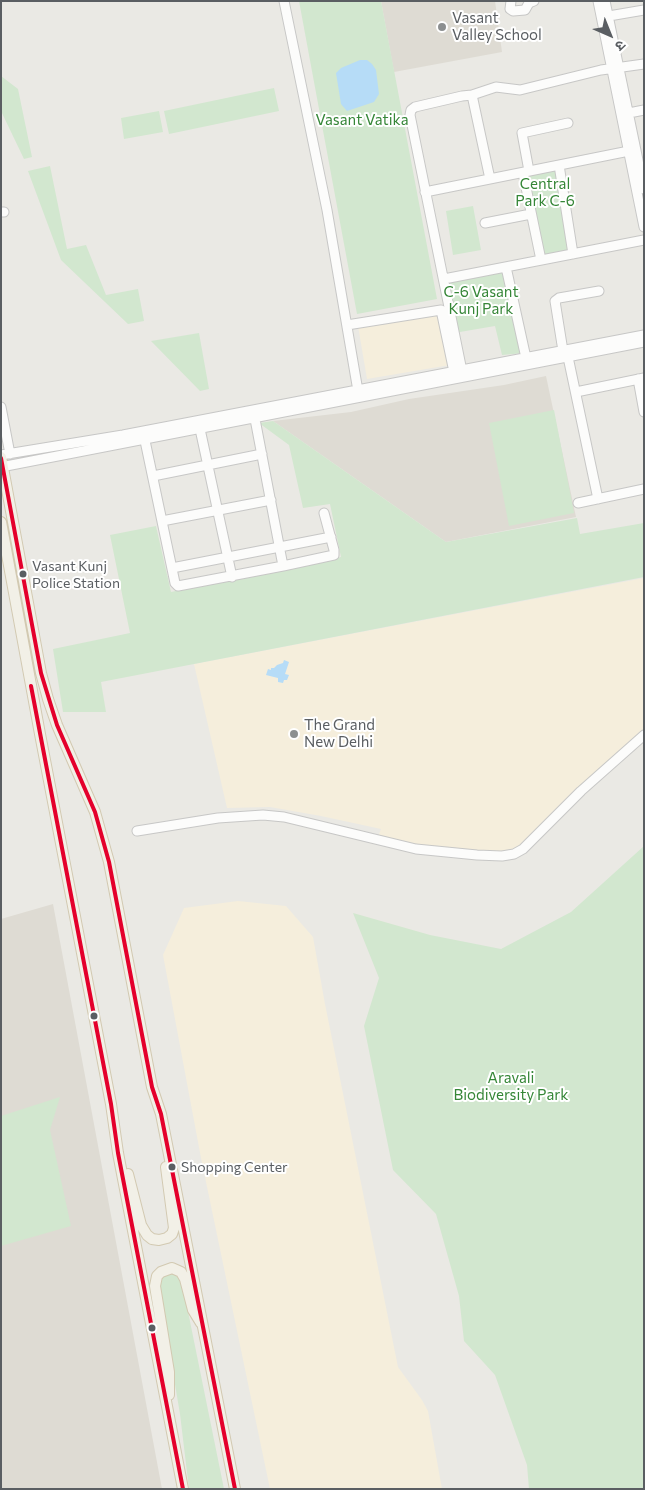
<!DOCTYPE html>
<html>
<head>
<meta charset="utf-8">
<style>
	body { margin:0 }
	#map { position:relative; width:645px; height:1490px; overflow:hidden; background:#eae9e4; font-family:Commissioner,"Noto Sans Devanagari",sans-serif }
	canvas { display:block }
	.frame { position:absolute; inset:0; border:2px solid #5a5e62; pointer-events:none }
	.north { position:absolute; left:585px; top:10px; width:50px; height:50px; -webkit-text-stroke:4px #fff; paint-order:stroke; rotate:136deg; font-size:14px; font-weight:700; line-height:20px; text-align:center; color:#5a5e62 }
	.north::after { content:''; display:block; margin:auto; width:18px; height:22px; background:#5a5e62; clip-path:polygon(50% 0,100% 100%,50% 72%,0 100%) }
</style>
</head>
<body>
<div id="map">
<canvas width="645" height="1490"></canvas>
<div class="frame"></div>
<div class="north">उ</div>
</div>
<script>
const g = document.querySelector('canvas').getContext('2d');
g.lineJoin = 'round';
function fillPath(path, color) { g.fillStyle = color; g.fill(path, 'evenodd'); }
const toPath = rows => new Path2D(rows.map(r => 'M' + r).join(''));
function strokePath(path, color, width, dash) { g.strokeStyle = color; g.lineWidth = width; g.lineCap = dash ? 'butt' : 'round'; g.setLineDash(dash || []); g.stroke(path); }
function label(font, color, halo, rows, align = 'center') {
  g.font = font + ' Commissioner,sans-serif'; g.lineWidth = 4; g.setLineDash([]); g.textBaseline = 'middle'; g.strokeStyle = halo; g.fillStyle = color; for (const [text, x, y, turn = 0] of rows) {
    g.save(); g.translate(x, y); g.rotate((+turn || 0) * Math.PI / 180); g.textAlign = isNaN(turn) ? turn : align; if (halo) g.strokeText(text, 0, 0); g.fillText(text, 0, 0); g.restore();
  }
}
const commercial = toPath([
	[441,312,450,365,367,379,358,326],
	[644,578,644,736,523,849,490,855,377,839,381,829,321,816,270,807,227,808,194,664],
	[238,901,286,906,313,937,325,1004,398,1367,422,1400,428,1411,442,1489,270,1489,201,1158,163,955,184,908]
]);
const education = toPath([
	[381,1,495,1,502,52,394,72],
	[546,376,576,517,446,542,273,421,351,412,409,399,504,385],
	[53,904,162,1489,1,1489,1,919]
]);
const green = toPath([
	[299,1,381,1,437,299,357,314],
	[1,76,18,89,32,157,24,159,1,111],
	[274,88,279,111,169,134,164,111],
	[159,111,163,132,124,139,121,118],
	[50,166,67,249,86,245,106,295,138,289,144,321,128,324,61,260,28,171],
	[558,169,573,254,541,260,524,176],
	[473,206,481,250,453,255,446,211],
	[506,267,524,353,502,355,495,326,454,333,445,281],
	[199,333,209,389,200,391,151,341],
	[554,410,574,513,509,526,489,423],
	[273,421,446,542,577,518,580,534,644,523,644,577,101,682,106,712,63,712,53,649,130,633,110,535,156,526,171,592,341,557,330,504,303,508,289,445,259,423],
	[644,846,644,1489,529,1489,527,1465,495,1375,464,1341,459,1296,436,1214,393,1170,364,1026,379,978,353,913,430,935,501,949,571,912],
	[60,1097,50,1130,71,1226,1,1246,1,1116],
	[172,1272,178,1275,182,1282,224,1489,189,1489,180,1414,159,1290,162,1276]
]);
const water = toPath([
	[360,60,367,60,372,64,376,70,379,94,374,102,347,111,341,104,336,73,341,68],
	[284,660,289,662,285,674,289,675,287,680,284,680,283,683,278,682,278,678,266,675,268,669,271,670,271,668,274,668,277,665,283,663]
]);
const minor = toPath([
	[284,1,327,210,358,391],
	[511,1,510,9,513,11,525,10,529,3,534,1],
	[598,1,644,227],
	[605,1,644,189],
	[603,17,644,10],
	[472,95,490,179],
	[629,113,644,110],
	[559,165,573,254],
	[529,171,522,133,568,123],
	[523,173,541,260],
	[425,192,629,151],
	[1,212,4,212],
	[485,223,531,214],
	[506,267,526,358],
	[444,279,644,240],
	[347,325,441,310,454,372],
	[563,351,555,301,559,298,599,291],
	[568,357,598,499],
	[462,371,410,115,411,110,415,107,462,96,472,95,496,87,520,90,601,70,644,64],
	[638,379,644,412],
	[576,392,644,378],
	[1,407,10,454],
	[255,419,283,566],
	[200,429,232,577],
	[144,436,175,583,178,586,283,566,334,555,334,550,324,513],
	[1,455,123,435,644,335],
	[1,467,644,342],
	[153,476,262,454],
	[578,503,644,489],
	[162,521,271,500],
	[172,568,331,537],
	[137,831,218,818,263,815,284,817,416,849,477,855,502,856,514,854,523,849,581,791,644,735]
]);
const major = toPath([
	[1,457,41,673,48,699,57,725,95,812,109,862,152,1087,161,1114,235,1489],
	[1,522,40,734,111,1104,118,1153,183,1489],
	[128,1174,141,1225,147,1235,152,1239,159,1240,167,1238,172,1234,174,1228,166,1167],
	[169,1395,169,1372,155,1286,157,1276,161,1272,172,1268,181,1272,185,1279,193,1310,201,1323]
]);
const bus1 = toPath([
	[1,458,41,673,57,725,95,812,109,862,152,1087,161,1114,235,1489],
	[31,686,111,1104,118,1153,183,1489]
]);
const markers = [
	[442,27,5,"#8c8f90"],
	[23,574,4.5,"#5a5e62"],
	[294,734,5,"#8c8f90"],
	[94,1016,4.5,"#5a5e62"],
	[172,1167,4.5,"#5a5e62"],
	[152,1328,4.5,"#5a5e62"]
];
const busNames = [
	["Vasant Kunj",32,566],
	["Police Station",32,583],
	["Shopping Center",181,1167]
];
const poiNames = [
	["Vasant",452,18],
	["Valley School",452,35],
	["The Grand",304,725],
	["New Delhi",304,742]
];
const parkNames = [
	["Vasant Vatika",362,120],
	["Central",545,184],
	["Park C-6",545,201],
	["C-6 Vasant",481,292],
	["Kunj Park",481,309],
	["Aravali",511,1078],
	["Biodiversity Park",511,1095]
];
fillPath(commercial, '#f5eedc');
fillPath(education, '#dedbd3');
fillPath(green, '#d2e7cf');
fillPath(water, '#b6dcf7');
strokePath(minor, '#c7c7c6', 11);
strokePath(major, '#d2c9b1', 12);
strokePath(minor, '#fcfcfb', 9);
strokePath(major, '#f2f0e7', 10);
strokePath(bus1, '#e4002b', 4);
for (const [x, y, r, color] of markers) { const dot = new Path2D(); dot.arc(x, y, r, 0, 2 * Math.PI); g.fillStyle = color; g.fill(dot); strokePath(dot, '#fff', 2); }
label('14px', '#5a5e62', '#fff', busNames, 'left');
label('15px', '#5a5e62', '#fff', poiNames, 'left');
label('15px', '#358637', '#fff', parkNames);
</script>
</body>
</html>
